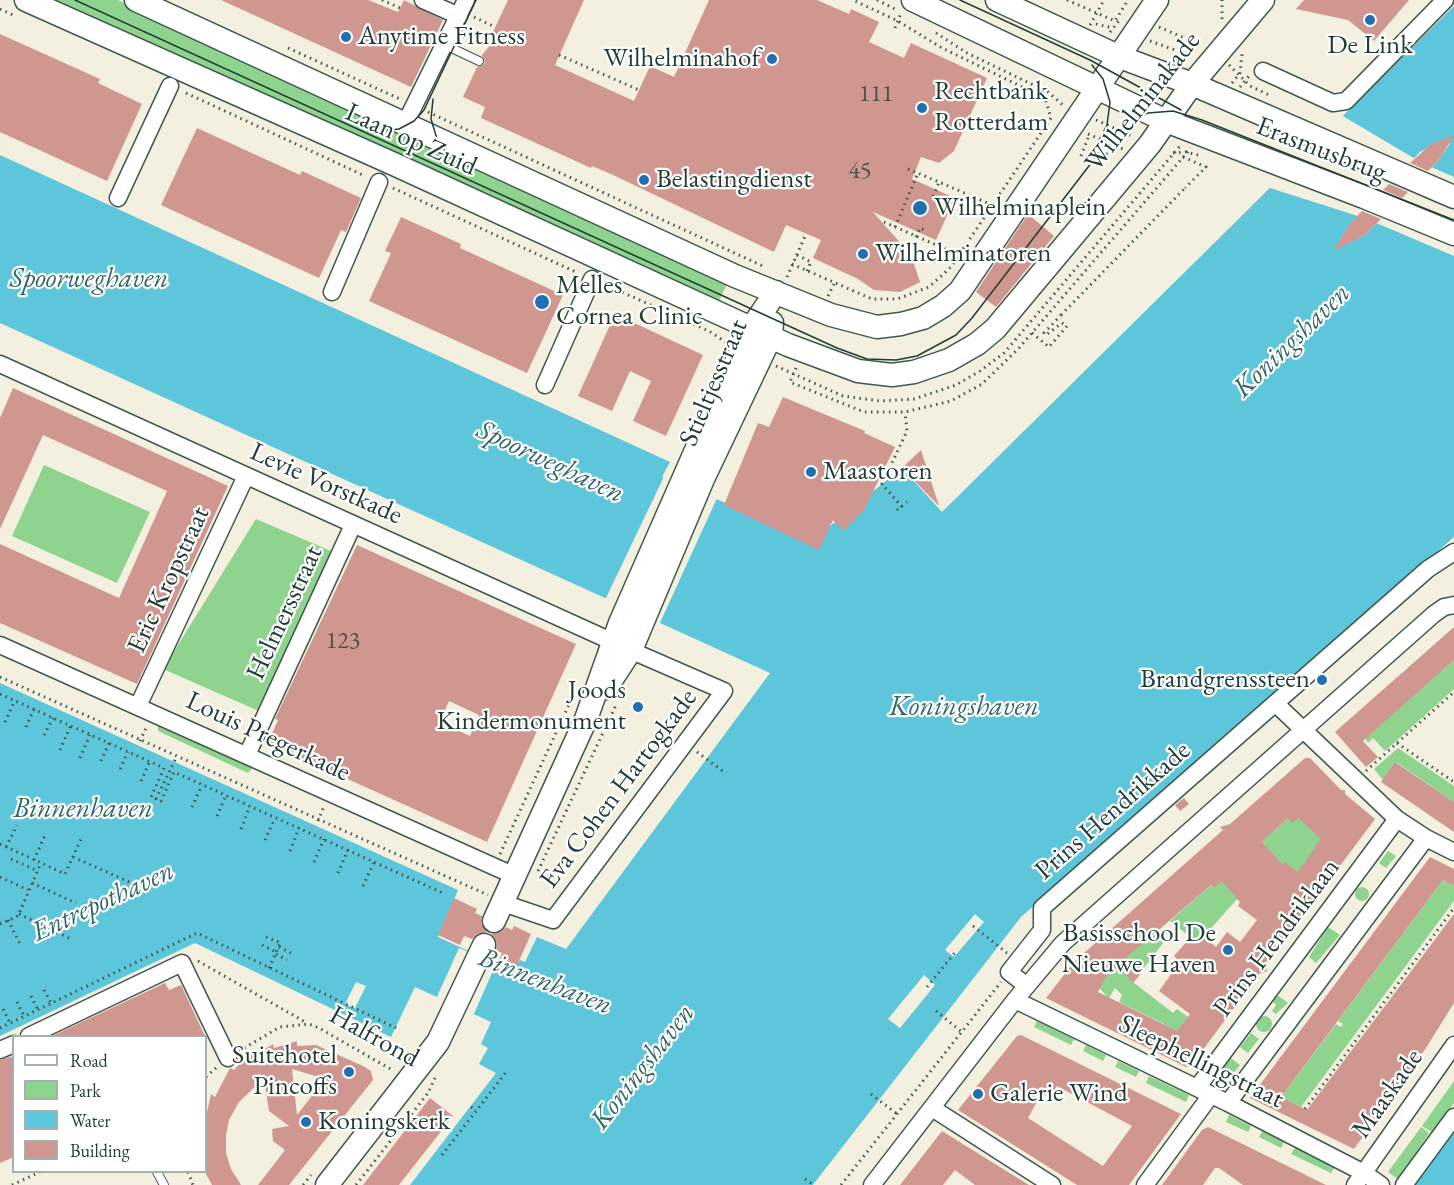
<!DOCTYPE html>
<html>
<head>
<meta charset="utf-8">
<style>
	body { margin:0 }
	#map { position:relative; width:1454px; height:1185px; overflow:hidden; background:#f3f0df; font-family:"EB Garamond",serif }
	canvas { display:block }
	.legend { position:absolute; left:12px; top:1035px; width:195px; height:138px; box-sizing:border-box; background:#fff; border:2px solid #a5b1ae; margin:0; padding:8px 10px; list-style:none; font-size:18px; color:#1f3d34 }
	.legend li { display:flex; align-items:center; gap:12px; height:30px }
	.legend b { width:30px; border:2px solid #a5b1ae }
</style>
</head>
<body>
<div id="map">
<canvas width="1454" height="1185"></canvas>
<ul class="legend">
<li><b style="height:8px;background:#fff"></b>Road</li>
<li><b style="height:16px;background:#8fd48e"></b>Park</li>
<li><b style="height:16px;background:#5ec6db"></b>Water</li>
<li><b style="height:16px;background:#d09791"></b>Building</li>
</ul>
</div>
<script>
const g = document.querySelector('canvas').getContext('2d');
g.lineJoin = 'round';
function fillPath(path, color) { g.fillStyle = color; g.fill(path, 'evenodd'); }
const toPath = rows => new Path2D(rows.map(r => 'M' + r).join(''));
function strokePath(path, color, width, dash) { g.strokeStyle = color; g.lineWidth = width; g.lineCap = dash ? 'butt' : 'round'; g.setLineDash(dash || []); g.stroke(path); }
function label(font, color, halo, rows, align = 'center') {
  g.font = font + ' "EB Garamond",serif'; g.lineWidth = 4.5; g.setLineDash([]); g.textBaseline = 'middle'; g.strokeStyle = halo; g.fillStyle = color; for (const [text, x, y, turn = 0] of rows) {
    g.save(); g.translate(x, y); g.rotate((+turn || 0) * Math.PI / 180); g.textAlign = isNaN(turn) ? turn : align; if (halo) g.strokeText(text, 0, 0); g.fillText(text, 0, 0); g.restore();
  }
}
const green = toPath([
	[43,0,118,0,728,282,718,303],
	[44,465,150,512,117,583,12,536],
	[256,519,331,551,261,712,163,669],
	[1454,660,1454,689,1385,751,1373,738,1368,743,1365,738],
	[158,724,254,766,248,773,158,731],
	[1398,748,1454,786,1454,802,1396,762,1383,780,1374,769],
	[1288,818,1329,820,1321,842,1264,918,1237,899,1198,943,1170,921,1211,885,1214,888,1222,881,1221,879,1276,858,1262,842],
	[1388,851,1396,856,1386,868,1379,863],
	[1443,880,1454,886,1454,901,1301,1107,1281,1097,1336,1024,1341,1027,1343,1024,1338,1021],
	'1355 894a7 7 0 1 1 14 0a7 7 0 1 1-14 0Z',
	[1328,927,1340,935,1316,963,1309,957],
	[1160,930,1167,938,1133,982,1173,1013,1177,1009,1188,1017,1170,1041,1164,1024,1119,1002,1122,995,1115,988,1109,998,1096,985,1149,937,1151,938],
	[1279,986,1282,988,1277,995,1288,1003,1276,1014,1272,1011,1276,1005,1272,1001,1267,1007],
	'1256 1024a8 8 0 1 1 16 0a8 8 0 1 1-16 0Z',
	[1037,1021,1074,1039,1071,1045,1034,1027],
	[1251,1033,1259,1039,1248,1053,1240,1047],
	[1086,1045,1106,1055,1103,1061,1083,1051],
	[1227,1055,1240,1065,1233,1074,1220,1065],
	[1118,1061,1139,1071,1136,1077,1115,1067],
	[1149,1076,1189,1095,1186,1102,1146,1083],
	[1454,1081,1454,1103,1433,1133,1422,1126],
	[1229,1115,1251,1126,1248,1132,1226,1122],
	[1421,1127,1429,1133,1399,1180,1388,1172],
	[1262,1131,1284,1142,1281,1148,1259,1137],
	[1295,1148,1335,1167,1331,1173,1291,1154]
]);
const water = toPath([
	[1454,6,1454,537,1021,917,813,1185,410,1185,496,1073,479,1064,488,1048,481,1044,491,1022,415,987,391,1037,195,943,0,1036,0,683,458,890,438,937,512,971,520,960,525,962,537,937,566,949,770,673,0,323,0,155,670,462,662,477,814,539,902,468,942,512],
	[1440,141,1450,143,1439,160,1365,235,1342,246,1340,240,1349,225,1420,152],
	[1454,1130,1454,1185,1414,1185]
]);
const pier = toPath([
	[1341,115,1417,160,1361,217,1267,187],
	[1429,166,1454,177,1454,256,1374,222],
	[670,464,666,476,718,496,659,625,605,600],
	[975,914,984,922,954,957,945,950],
	[1019,921,1022,923,931,1037,893,1089,816,1185,813,1185],
	[459,948,496,964,473,1016,436,999],
	[924,975,935,985,900,1028,888,1019],
	[356,982,366,986,355,1008,345,1004]
]);
const building = toPath([
	[221,0,368,0,398,12,404,0,443,20,411,87],
	[508,0,584,0,555,65,634,101,650,66,674,77,709,0,817,0,849,14,851,9,879,22,869,42,904,58,911,43,987,78,954,151,939,163,921,157,912,179,955,198,936,240,873,212,911,255,920,282,900,292,874,290,858,279,813,258,821,240,786,225,774,252,611,174,592,166,591,168,481,118,485,107,463,97,477,67,485,63,482,55,496,38,491,36],
	[1304,0,1409,0,1374,41,1348,20,1296,9],
	[0,34,100,79,98,83,142,104,107,181,0,132],
	[197,128,300,175,302,171,361,198,346,232,341,230,319,278,161,205],
	[1454,135,1439,160,1428,171,1410,163,1430,145],
	[1389,184,1408,192,1402,198,1383,190],
	[1362,211,1381,219,1365,235,1333,251,1349,225],
	[1028,214,1054,236,996,307,976,292],
	[401,217,461,244,460,248,563,295,527,373,369,301,391,253,385,251],
	[615,314,703,355,666,436,633,421,651,381,630,371,612,411,578,396],
	[13,388,228,486,137,684,0,623,0,544,119,598,167,491,43,435,0,529,0,418],
	[783,397,865,431,864,433,895,447,864,510,843,531,833,520,819,550,724,505,758,423,769,427],
	[921,450,939,506,902,468],
	[357,545,576,644,487,842,268,743,278,720,275,719],
	[449,701,479,715,470,736,440,722],
	[1454,627,1454,660,1363,741,1378,757,1366,767,1335,732],
	[1305,758,1310,758,1341,790,1345,790,1345,794,1375,819,1266,965,1267,971,1259,974,1191,1066,1186,1067,1046,998,1074,962,1223,830,1220,827,1230,824],
	[1288,818,1292,823,1298,818,1321,839,1298,872,1285,862,1283,865,1262,842],
	[1222,881,1240,902,1238,906,1257,920,1240,942,1227,932,1216,947,1204,936,1198,943,1190,938,1174,956,1180,962,1159,991,1190,1014,1177,1031,1098,992,1107,975,1118,965,1133,983,1143,971,1126,958,1211,885,1214,888],
	[1395,762,1454,802,1454,832,1381,782],
	[1184,798,1189,804,1180,811,1175,805],
	[1430,857,1454,869,1454,886,1443,880,1281,1097,1307,1110,1454,914,1454,1003,1426,1048,1354,1149,1250,1098],
	[454,898,477,909,475,913,482,916,481,923,487,932,477,934,472,939,464,936,460,945,438,935],
	[514,926,531,934,515,970,498,962,502,953,496,951,497,943,491,934,501,932,506,927,512,930],
	[165,983,169,990,181,985,205,1036,52,1036],
	[1021,1035,1181,1114,1129,1185,1077,1185,958,1110,1017,1036],
	[1057,1086,1132,1126,1103,1166,1028,1118,1042,1093,1050,1098],
	[297,1041,297,1046,316,1045,363,1066,371,1071,373,1080,289,1185,258,1185,285,1150,273,1141,272,1129,289,1126,269,1111,264,1078,239,1102,229,1120,226,1136,226,1153,231,1169,241,1185,212,1185,206,1174,206,1117,211,1094,215,1097,230,1068,234,1070,250,1052,253,1056,273,1044,274,1048],
	[292,1069,325,1079,297,1115],
	[14,1056,14,1157,0,1163,0,1060],
	[430,1098,453,1116,399,1185,363,1185],
	[1208,1127,1265,1155,1326,1185,1243,1185,1219,1168,1215,1168,1203,1185,1162,1185,1202,1130],
	[942,1131,979,1154,1029,1185,975,1185,955,1170,943,1185,900,1185]
]);
const path = toPath([
	[382,0,400,8],
	[877,0,897,10],
	[1067,0,1115,21,1128,0],
	[0,9,13,15],
	[474,17,495,27],
	[1222,19,1222,0],
	[1096,24,1113,28],
	[1090,25,1104,0],
	[1159,27,1203,46],
	[895,28,901,13],
	[1110,32,1121,18],
	[936,33,967,53,1048,92,1063,105],
	[1150,41,1192,56],
	[288,48,400,99],
	[559,55,639,90],
	[1229,65,1250,86,1269,95],
	[1232,83,1240,73,1242,54],
	[1240,87,1249,76],
	[186,93,365,176],
	[428,112,765,267],
	[1096,120,1134,137],
	[1088,134,1123,149],
	[1173,153,1186,152,1202,156],
	[1081,156,1088,138],
	[1183,157,1206,167,1185,188],
	[1098,163,1114,146],
	[908,169,939,182],
	[393,188,578,273],
	[938,199,933,197,939,182,992,205],
	[884,222,959,255],
	[895,227,918,173],
	[916,237,920,228,924,230],
	[797,255,811,262,807,271],
	[792,264,872,299,897,299,929,287,951,267,1051,118,1045,98,942,48,898,21,853,0],
	[787,277,806,234],
	[606,285,709,331,727,343],
	[828,296,834,284],
	[1032,333,1049,347,1067,326,1062,323,1046,335,1044,333,1061,315],
	[776,366,843,396,880,401,914,399,956,385,980,371,1004,353,1180,146],
	[796,368,790,382,864,412,905,412,951,401,982,384,1019,348,1191,148],
	[902,507,882,484,907,431,905,412],
	[897,510,907,502],
	[0,677,488,895],
	[0,694,164,768,151,797,161,801,174,772,445,894],
	[5,722,15,700],
	[26,727,34,709],
	[44,735,53,718],
	[140,741,147,726],
	[1397,743,1454,782],
	[60,750,71,725],
	[697,752,724,772],
	[80,758,90,735],
	[101,761,109,743],
	[120,769,128,752],
	[1366,771,1454,692],
	[141,781,150,761],
	[156,799,176,758],
	[192,807,202,785],
	[217,816,226,795],
	[318,821,324,806],
	[241,829,250,806],
	[265,840,275,818],
	[0,844,65,874,82,837],
	[6,847,17,825],
	[290,851,299,828],
	[500,854,573,696],
	[73,857,136,885],
	[11,859,38,871],
	[34,860,46,833],
	[314,862,324,839],
	[538,871,617,703],
	[338,873,348,850],
	[0,877,28,890],
	[32,883,76,903],
	[363,886,374,862],
	[19,914,69,938],
	[8,920,20,944],
	[0,924,18,916,41,863],
	[973,926,1007,953],
	[266,937,281,943],
	[262,945,276,952],
	[279,947,291,953],
	[276,954,287,960],
	[198,961,307,1023],
	[269,968,281,941],
	[927,987,957,950],
	[44,990,51,1003],
	[31,996,38,1010],
	[17,1002,24,1016],
	[3,1009,10,1023],
	[936,1011,962,1032],
	[0,1028,197,933,396,1028],
	[239,1051,280,1027,309,1024,319,1028,394,1071],
	[206,1077,217,1067],
	[871,1094,897,1114],
	[471,1107,476,1111],
	[1305,1109,1454,908],
	[442,1155,507,1071],
	[188,1172,193,1185],
	[805,1179,814,1185],
	[12,1185,40,1172],
	[303,1185,311,1175],
	[356,1185,428,1093,435,1078],
	[841,1185,1001,982]
]);
const lane = toPath([
	[445,45,479,61],
	[157,1172,164,1185]
]);
const street = toPath([
	[423,0,459,16],
	[1263,71,1333,103,1346,101,1445,0],
	[405,124,466,0],
	[118,198,170,86],
	[332,292,379,182],
	[0,364,622,646],
	[545,385,592,279],
	[0,645,515,876],
	[1275,703,1397,819,1426,838,1454,852],
	[138,706,246,476],
	[247,755,353,525],
	[503,903,553,920,724,691,639,654],
	[1027,986,1009,972,1042,930,1042,908,1428,569,1454,552],
	[1015,1000,1228,1103,1364,1173,1381,1185],
	[29,1036,182,963,228,1058],
	[0,1050,14,1044],
	[1197,1088,1397,819],
	[1228,1103,1426,838],
	[932,1108,1052,1185],
	[872,1185,1015,1000,1063,943,1434,614,1444,607,1454,605],
	[1145,1185,1211,1095],
	[1355,1185,1454,1045],
	[1404,1185,1454,1117]
]);
const secondary = toPath([
	[26,0,396,165,788,345,858,371,892,375,914,372,949,360,977,344,995,329,1150,144,1192,84,1263,0],
	[136,0,735,276,831,315,877,327,901,324,923,318,943,306,960,291,1157,0],
	[913,0,1166,121,1364,197,1454,234],
	[997,0,1120,57,1192,84,1454,197],
	[606,688,631,650,703,479,771,336,772,323],
	[494,921,586,719,620,623,700,441,752,327,776,292],
	[327,1185,438,1042,484,945]
]);
const tram = toPath([
	[75,0,837,348,867,359,896,360,917,356,956,335,972,318,1112,136,1127,122,1148,113,1173,111,1202,120,1454,220],
	[960,0,1090,60,1181,110],
	[1092,65,1103,79,1110,102,1107,125,1098,142],
	[433,99,431,119,437,139,449,157,471,173],
	[370,132,399,129,414,121,424,110,476,0]
]);
const pathBridge = toPath([
	[1061,315,1185,188]
]);
const markers = [
	[1370,20,6,"#1f6fb2"],
	[346,37,6,"#1f6fb2"],
	[772,59,6,"#1f6fb2"],
	[922,108,6,"#1f6fb2"],
	[644,180,6,"#1f6fb2"],
	[920,208,8,"#1f6fb2"],
	[863,254,6,"#1f6fb2"],
	[542,302,8,"#1f6fb2"],
	[811,472,6,"#1f6fb2"],
	[1322,680,6,"#1f6fb2"],
	[638,707,6,"#1f6fb2"],
	[1228,950,6,"#1f6fb2"],
	[349,1072,6,"#1f6fb2"],
	[978,1094,6,"#1f6fb2"],
	[306,1122,6,"#1f6fb2"]
];
const numberNames = [
	["111",876,94],
	["45",860,171],
	["123",343,641]
];
const poiNames = [
	["Anytime Fitness",358,37],
	["De Link",1370,46,"center"],
	["Wilhelminahof",760,59,"right"],
	["Rechtbank",934,92],
	["Rotterdam",934,123],
	["Belastingdienst",656,180],
	["Wilhelminaplein",934,208],
	["Wilhelminatoren",875,254],
	["Melles",556,286],
	["Cornea Clinic",556,317],
	["Maastoren",823,472],
	["Brandgrenssteen",1310,680,"right"],
	["Joods",626,691,"right"],
	["Kindermonument",626,722,"right"],
	["Basisschool De",1216,934,"right"],
	["Nieuwe Haven",1216,965,"right"],
	["Suitehotel",337,1056,"right"],
	["Pincoffs",337,1087,"right"],
	["Galerie Wind",990,1094],
	["Koningskerk",318,1122]
];
const streetNames = [
	["Wilhelminakade",1143,102,-52],
	["Laan op Zuid",411,140,24],
	["Erasmusbrug",1321,150,21],
	["Stieltjesstraat",714,383,-67],
	["Levie Vorstkade",326,484,24],
	["Eric Kropstraat",169,580,-65],
	["Helmersstraat",285,613,-65],
	["Louis Pregerkade",268,737,25],
	["Eva Cohen Hartogkade",619,789,-53],
	["Prins Hendrikkade",1113,811,-41],
	["Prins Hendriklaan",1277,938,-53],
	["Halfrond",374,1037,29],
	["Sleephellingstraat",1201,1062,26],
	["Maaskade",1388,1094,-55]
];
const waterNames = [
	["Spoorweghaven",89,279],
	["Koningshaven",1292,341,-44],
	["Spoorweghaven",550,462,25],
	["Koningshaven",964,707],
	["Binnenhaven",83,809],
	["Entrepothaven",103,902,-25],
	["Binnenhaven",545,982,21],
	["Koningshaven",643,1067,-52]
];
fillPath(green, '#8fd48e');
fillPath(water, '#5ec6db');
fillPath(pier, '#f3f0df');
fillPath(building, '#d09791');
strokePath(lane, '#3f584e', 10);
strokePath(street, '#3f584e', 19);
strokePath(secondary, '#3f584e', 25);
strokePath(path, '#3f584e', 3, [1.5, 4.5]);
strokePath(lane, '#fff', 8);
strokePath(street, '#fff', 16);
strokePath(secondary, '#fff', 22);
strokePath(tram, '#1f3d34', 1.5);
strokePath(pathBridge, '#3f584e', 3, [1.5, 4.5]);
for (const [x, y, r, color] of markers) { const dot = new Path2D(); dot.arc(x, y, r, 0, 2 * Math.PI); g.fillStyle = color; g.fill(dot); strokePath(dot, '#fff', 2); }
label('24px', '#4b544b', null, numberNames);
label('27px', '#1f3d34', '#fff', poiNames, 'left');
label('27px', '#1f3d34', '#fff', streetNames);
label('italic 28px', '#326666', '#fff', waterNames);
</script>
</body>
</html>
